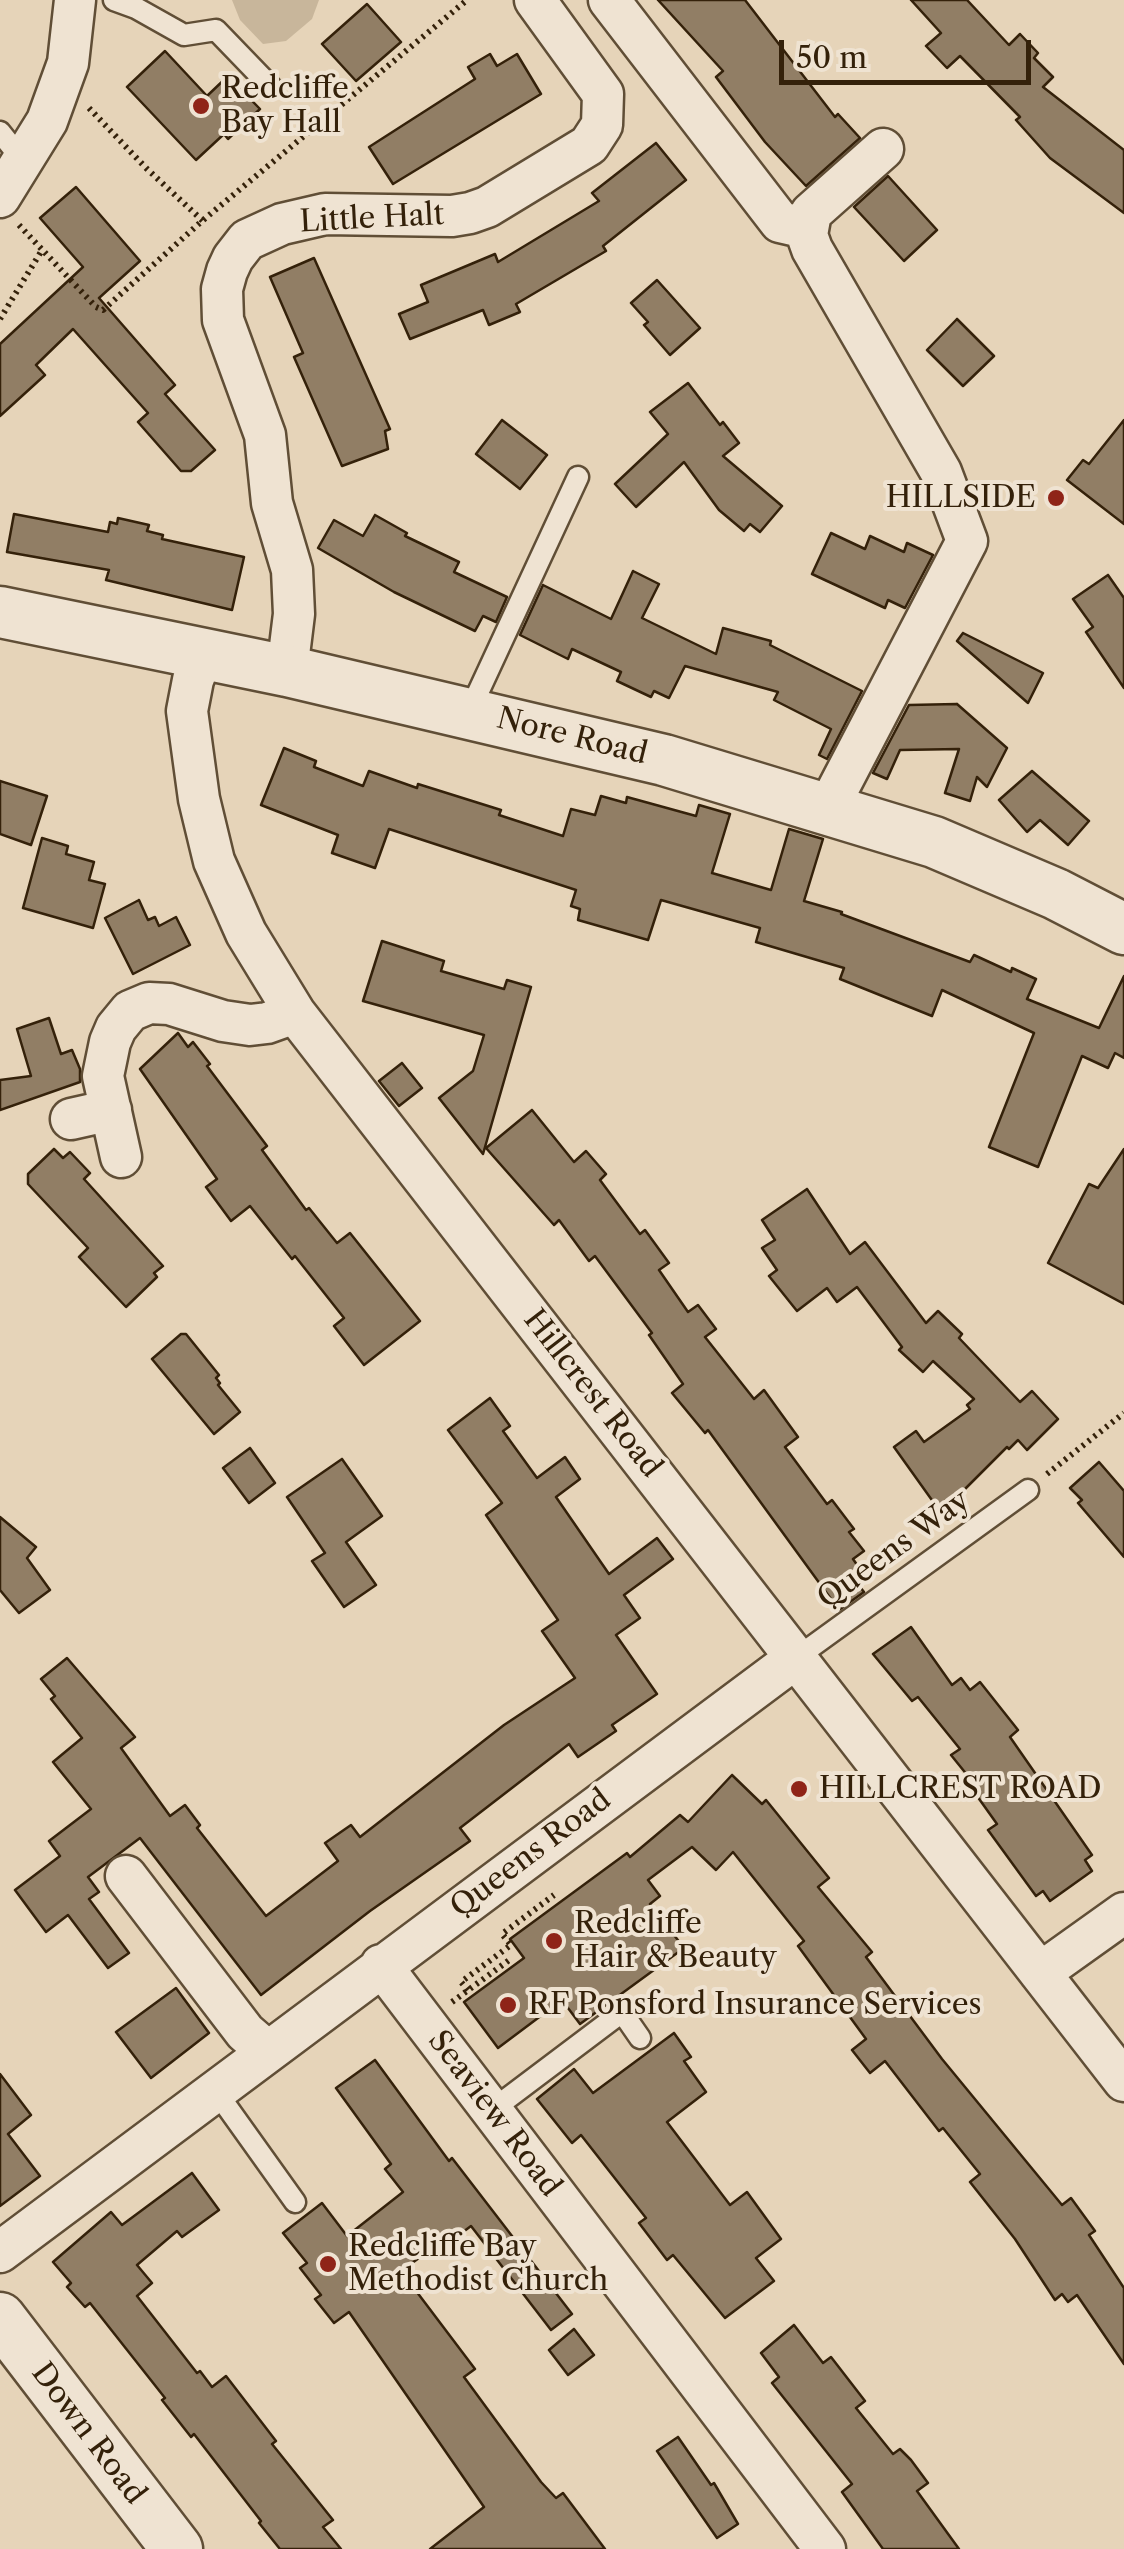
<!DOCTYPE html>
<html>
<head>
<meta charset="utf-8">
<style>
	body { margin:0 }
	#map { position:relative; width:1124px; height:2549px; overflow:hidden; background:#e6d4b9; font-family:"Libre Caslon Text",serif }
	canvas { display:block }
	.scale { position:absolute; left:779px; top:40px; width:252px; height:45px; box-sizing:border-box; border:5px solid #34210a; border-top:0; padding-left:12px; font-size:30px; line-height:35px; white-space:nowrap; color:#34210a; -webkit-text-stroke:8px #efe3d2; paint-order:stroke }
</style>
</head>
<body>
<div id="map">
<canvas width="1124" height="2549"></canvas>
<div class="scale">50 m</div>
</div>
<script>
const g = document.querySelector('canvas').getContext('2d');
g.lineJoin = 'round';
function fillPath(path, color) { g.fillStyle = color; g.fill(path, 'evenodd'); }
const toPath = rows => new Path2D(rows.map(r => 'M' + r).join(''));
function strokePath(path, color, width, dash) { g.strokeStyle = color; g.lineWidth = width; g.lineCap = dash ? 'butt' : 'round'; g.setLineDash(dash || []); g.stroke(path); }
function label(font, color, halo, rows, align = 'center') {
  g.font = font + ' "Libre Caslon Text",serif'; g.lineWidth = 8; g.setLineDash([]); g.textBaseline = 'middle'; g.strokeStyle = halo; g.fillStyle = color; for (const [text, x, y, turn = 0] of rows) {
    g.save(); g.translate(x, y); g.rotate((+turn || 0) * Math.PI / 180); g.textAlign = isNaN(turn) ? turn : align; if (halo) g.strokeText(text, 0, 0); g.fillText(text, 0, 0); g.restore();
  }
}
const green = toPath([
	[232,0,319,0,312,19,286,41,263,44,240,20]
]);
const building = toPath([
	[658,0,745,0,835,117,838,114,860,138,806,186,765,142,716,77,723,71,658,0],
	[911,0,967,0,1009,45,1020,34,1038,53,1034,58,1053,77,1043,87,1124,150,1124,213,1050,158,1016,120,1020,117,960,56,947,68,926,46,941,33,911,0],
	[367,4,401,42,356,81,322,44,367,4],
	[165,51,207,96,228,76,260,109,228,139,224,134,196,160,127,87,165,51],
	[490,54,497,66,517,54,541,94,393,184,369,147,475,79,468,67,490,54],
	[656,143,686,180,603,246,606,251,516,304,520,312,489,325,483,310,410,339,399,314,428,302,421,285,495,254,498,262,599,201,592,193,656,143],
	[888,176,937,230,904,261,854,207,888,176],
	[76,187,140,261,99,298,175,385,165,394,215,450,191,471,181,471,138,422,148,413,73,329,36,365,45,375,0,416,0,344,83,267,40,218,76,187],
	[314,258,390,429,385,431,388,449,342,466,294,357,303,353,270,277,314,258],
	[657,280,700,328,670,355,644,325,648,322,631,303,657,280],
	[957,319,994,356,963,386,927,350,957,319],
	[688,383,720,425,723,422,739,443,723,456,782,506,760,532,750,524,744,531,719,510,684,462,636,507,615,484,668,434,650,412,688,383],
	[502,420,547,455,520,489,476,454,502,420],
	[1124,420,1124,524,1067,480,1083,460,1089,464,1124,420],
	[14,514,108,532,110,522,117,524,118,518,149,525,147,531,163,535,162,539,244,557,232,610,106,580,109,570,7,552,14,514],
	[375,515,407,533,405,536,459,562,454,572,507,597,496,622,483,616,475,631,394,592,318,548,334,520,363,536,375,515],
	[831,533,865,549,870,536,904,552,907,543,933,555,905,608,888,600,885,608,812,574,831,533],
	[633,571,659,584,642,618,716,654,723,628,771,641,770,645,862,691,827,759,819,755,831,729,774,700,778,692,685,666,669,698,654,691,651,697,617,681,621,672,572,649,568,659,520,635,543,585,611,619,633,571],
	[1108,575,1124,598,1124,688,1086,632,1093,627,1073,599,1108,575],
	[963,633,1043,673,1028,703,957,641,963,633],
	[957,704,1007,748,987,787,977,777,970,801,945,793,959,749,900,750,887,779,873,773,909,705,957,704],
	[284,748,316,761,314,767,363,786,369,771,417,788,418,784,501,810,499,815,563,836,571,809,595,815,601,796,626,803,627,797,696,816,699,805,730,814,712,873,771,890,789,829,823,839,804,901,842,912,841,914,970,962,974,955,1011,972,1012,968,1036,979,1027,999,1099,1028,1124,976,1124,1058,1115,1053,1108,1068,1082,1056,1038,1167,989,1147,1034,1033,942,990,932,1016,840,979,844,968,756,942,760,928,661,900,648,940,578,920,580,909,571,906,576,890,389,829,375,868,332,853,338,835,261,805,284,748],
	[1032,771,1089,821,1068,845,1040,820,1027,832,999,800,1032,771],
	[0,781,47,796,31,845,0,834,0,781],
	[42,838,68,846,66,854,94,862,89,880,105,884,93,928,23,908,42,838],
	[139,900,148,920,155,917,159,926,176,917,190,945,133,974,105,918,139,900],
	[382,941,444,961,441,971,504,989,507,980,531,987,483,1154,439,1098,473,1071,484,1035,363,1001,382,941],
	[49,1018,61,1054,72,1050,80,1069,80,1082,0,1110,0,1080,31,1076,17,1029,49,1018],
	[178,1033,188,1047,193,1042,210,1064,207,1066,267,1146,262,1150,306,1210,309,1208,337,1243,350,1233,420,1321,364,1365,334,1326,344,1318,295,1256,292,1259,250,1206,231,1221,206,1187,217,1179,140,1069,178,1033],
	[402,1063,422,1088,399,1106,379,1081,402,1063],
	[532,1110,574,1162,586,1151,606,1174,600,1180,640,1234,645,1230,669,1263,659,1270,688,1312,698,1305,716,1329,705,1337,754,1399,764,1390,798,1437,785,1447,827,1504,832,1500,854,1529,849,1532,864,1551,853,1559,862,1572,853,1578,864,1592,839,1610,708,1430,705,1433,672,1393,683,1384,649,1335,652,1333,595,1256,589,1261,559,1220,554,1225,486,1148,532,1110],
	[54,1149,63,1158,70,1152,90,1173,84,1179,163,1266,154,1273,157,1277,126,1307,79,1257,88,1248,28,1184,28,1174,54,1149],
	[1124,1149,1124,1304,1048,1263,1089,1184,1098,1188,1124,1149],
	[807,1189,850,1254,865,1242,926,1323,938,1311,962,1334,959,1338,1020,1402,1032,1391,1058,1419,1027,1450,1018,1440,1009,1449,1007,1447,960,1494,939,1510,894,1447,916,1431,924,1442,970,1409,967,1405,974,1399,933,1361,923,1372,899,1350,902,1347,857,1287,837,1302,827,1288,797,1311,769,1276,777,1270,762,1248,775,1240,762,1220,807,1189],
	[181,1334,186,1334,219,1375,216,1378,220,1383,218,1385,240,1412,214,1434,152,1359,181,1334],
	[490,1398,510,1426,503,1431,537,1478,565,1457,580,1479,556,1497,609,1574,657,1538,673,1559,624,1595,640,1618,616,1635,657,1694,612,1725,616,1731,578,1757,569,1744,460,1828,470,1841,370,1911,261,1995,140,1838,88,1877,99,1892,89,1899,129,1953,108,1968,68,1915,46,1932,15,1890,60,1856,49,1841,91,1809,53,1762,82,1738,51,1699,55,1696,41,1679,67,1658,135,1737,121,1748,170,1816,185,1805,200,1825,197,1828,266,1916,338,1861,325,1843,351,1825,360,1837,504,1725,575,1678,542,1631,558,1620,486,1515,502,1503,448,1430,490,1398],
	[250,1448,275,1483,249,1503,223,1468,250,1448],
	[342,1459,382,1516,346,1542,376,1585,344,1607,312,1561,325,1553,287,1497,342,1459],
	[1099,1462,1124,1491,1124,1557,1078,1503,1082,1500,1070,1488,1099,1462],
	[0,1517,36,1547,27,1558,50,1590,19,1613,0,1590,0,1517],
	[911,1627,952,1685,961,1678,970,1690,980,1682,1018,1730,1010,1737,1092,1855,1085,1860,1092,1871,1050,1901,1043,1891,1036,1896,988,1830,997,1824,972,1789,976,1786,951,1755,960,1749,918,1697,912,1701,873,1654,911,1627],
	[732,1775,762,1804,766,1800,829,1878,818,1887,872,1952,866,1957,942,2059,1062,2205,1071,2198,1095,2231,1089,2235,1124,2288,1124,2364,1077,2295,1068,2302,1062,2294,1055,2300,1015,2239,970,2182,980,2174,943,2128,939,2131,885,2061,870,2073,852,2050,866,2039,798,1946,804,1941,733,1852,716,1870,692,1847,648,1880,660,1896,650,1904,684,1948,580,2024,562,2000,498,2048,464,2002,524,1958,510,1939,627,1853,630,1857,680,1815,688,1822,732,1775],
	[176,1988,209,2033,151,2078,116,2032,176,1988],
	[674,2033,691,2057,684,2061,706,2092,667,2122,730,2205,747,2192,781,2239,756,2258,774,2281,725,2318,673,2255,667,2260,639,2223,646,2218,581,2135,572,2143,537,2099,574,2069,593,2093,674,2033],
	[375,2060,449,2161,452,2158,572,2314,551,2330,471,2226,447,2244,444,2240,401,2271,475,2369,464,2377,541,2482,556,2498,563,2493,605,2549,430,2549,484,2507,349,2312,334,2323,315,2299,321,2295,300,2268,307,2263,283,2233,322,2203,347,2236,403,2192,385,2169,391,2164,336,2088,375,2060],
	[0,2074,31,2115,8,2134,40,2176,0,2206,0,2074],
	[192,2173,219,2210,182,2237,177,2231,137,2265,152,2283,137,2296,197,2373,200,2371,212,2387,226,2376,276,2441,272,2444,333,2520,323,2527,341,2549,280,2549,259,2523,261,2521,194,2434,191,2437,162,2400,165,2398,90,2303,85,2307,67,2287,71,2283,53,2262,111,2212,122,2225,192,2173],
	[794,2325,823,2363,831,2357,865,2401,856,2408,893,2454,900,2449,911,2460,928,2483,917,2491,959,2549,883,2549,842,2492,852,2484,772,2383,779,2377,761,2353,794,2325],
	[574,2329,594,2355,568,2375,549,2350,574,2329],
	[678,2437,711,2485,714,2483,738,2524,717,2538,657,2451,678,2437]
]);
const path = toPath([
	[89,108,146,168,204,222],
	[19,225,96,307,103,310,202,221,467,0],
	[0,319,42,250],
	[1047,1474,1124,1413],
	[468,1990,461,1982,511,1945,502,1934,554,1895],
	[452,2002,512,1958]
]);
const service = toPath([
	[114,0,136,8,184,35,216,30,271,87],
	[0,132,24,162],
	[469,712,578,477],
	[796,1658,1028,1490],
	[215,2090,295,2202],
	[492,2110,622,2012,640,2038]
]);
const minor = toPath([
	[609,0,780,222,806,228],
	[0,197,47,121,68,63,75,0],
	[203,654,193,680,187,711,199,799,214,861,246,933,295,1013,1124,2081],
	[287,671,294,614,292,570,272,503,265,435,223,320,222,289,227,271,233,258,247,240,282,224,325,214,452,216,470,213,487,207,589,145,602,125,603,94,535,0],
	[828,808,967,541,941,472,812,249,807,235,811,213,883,149],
	[71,1119,111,1110],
	[121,1157,103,1076,110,1042,116,1028,130,1011,149,1003,169,1004,223,1021,250,1025,267,1023,295,1013],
	[126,1876,245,2032,267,2051],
	[381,1965,825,2549],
	[1040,1973,1124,1913],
	[0,2252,796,1658]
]);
const tertiary = toPath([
	[0,612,287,671,664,760,934,842,1056,894,1124,929],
	[0,2318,177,2549]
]);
const markers = [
	[201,106,10,"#8f2418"],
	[1056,498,10,"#8f2418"],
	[799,1789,10,"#8f2418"],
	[554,1941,10,"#8f2418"],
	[508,2005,10,"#8f2418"],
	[328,2264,10,"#8f2418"]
];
const poiNames = [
	["Redcliffe",221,89],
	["Bay Hall",221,123],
	["HILLSIDE",1036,498,"right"],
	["HILLCREST ROAD",819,1789],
	["Redcliffe",574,1924],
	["Hair & Beauty",574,1958],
	["RF Ponsford Insurance Services",528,2005],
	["Redcliffe Bay",348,2247],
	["Methodist Church",348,2281]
];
const streetNames = [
	["Little Halt",372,219,-3],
	["Nore Road",572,737,14],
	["Hillcrest Road",592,1394,52],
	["Queens Way",894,1550,-36],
	["Queens Road",531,1854,-37],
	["Seaview Road",494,2114,53],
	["Down Road",88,2434,53]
];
fillPath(green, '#c8b69b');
fillPath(building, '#917e65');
strokePath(building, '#34210a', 2.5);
strokePath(service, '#604e36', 25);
strokePath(minor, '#604e36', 45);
strokePath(tertiary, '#604e36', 55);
strokePath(path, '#34210a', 6, [2.5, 5]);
strokePath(service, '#efe3d2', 20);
strokePath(minor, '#efe3d2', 40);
strokePath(tertiary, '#efe3d2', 50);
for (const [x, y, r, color] of markers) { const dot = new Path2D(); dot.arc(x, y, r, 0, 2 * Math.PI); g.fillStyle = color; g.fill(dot); strokePath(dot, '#efe3d2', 4); }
label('30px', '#34210a', '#efe3d2', poiNames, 'left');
label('30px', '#34210a', '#efe3d2', streetNames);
</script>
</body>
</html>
